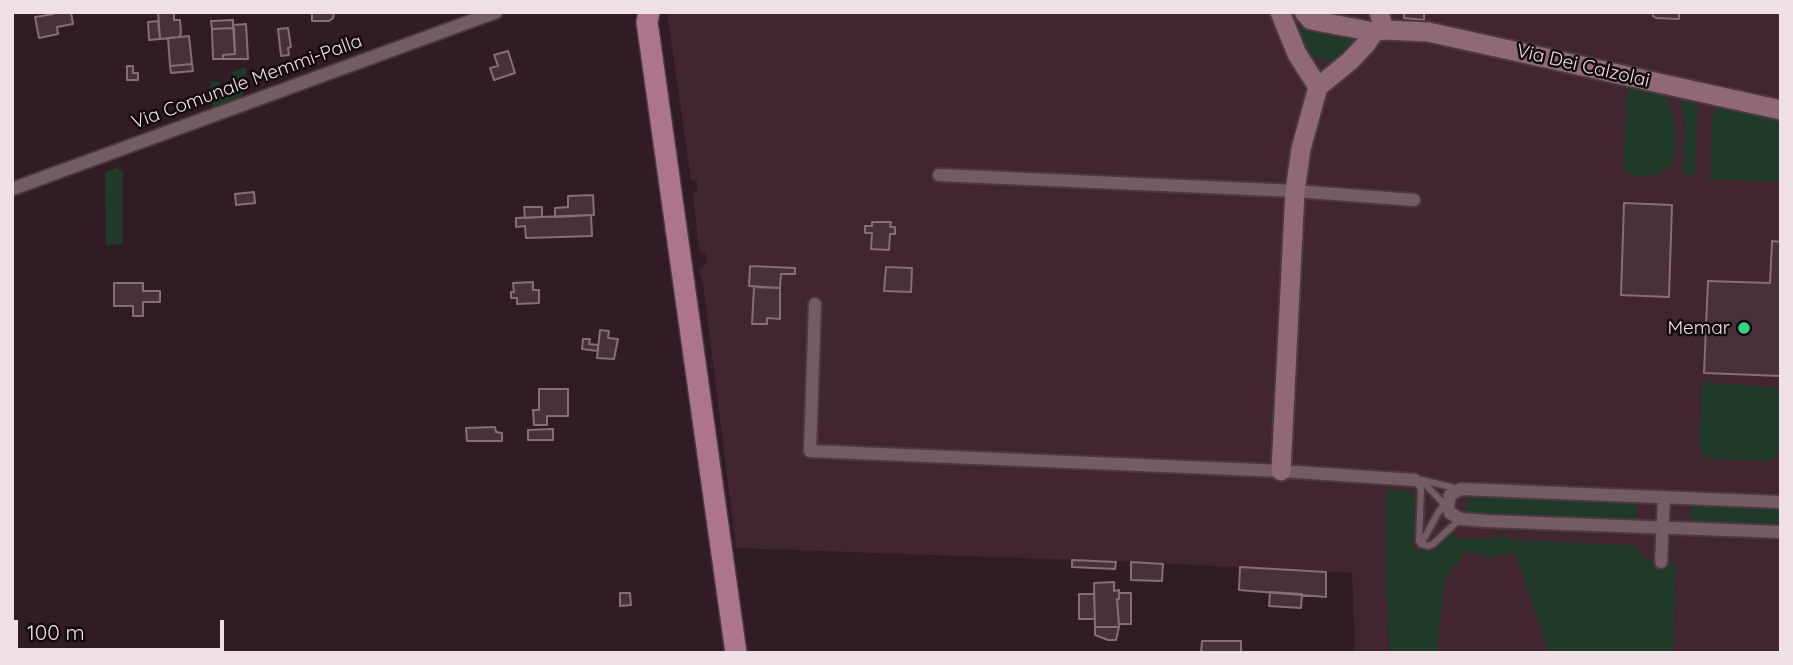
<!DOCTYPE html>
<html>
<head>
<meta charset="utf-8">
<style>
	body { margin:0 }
	#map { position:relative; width:1793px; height:665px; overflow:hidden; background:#311c25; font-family:Quicksand,sans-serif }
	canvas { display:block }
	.frame { position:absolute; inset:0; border:14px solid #efe0e5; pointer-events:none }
	.scale { position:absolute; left:14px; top:620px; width:210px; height:32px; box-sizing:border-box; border:4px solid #efe0e5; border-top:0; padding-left:9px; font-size:21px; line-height:24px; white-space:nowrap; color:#efe0e5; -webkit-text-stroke:5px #130a0d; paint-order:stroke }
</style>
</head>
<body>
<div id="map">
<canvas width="1793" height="665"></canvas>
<div class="frame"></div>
<div class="scale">100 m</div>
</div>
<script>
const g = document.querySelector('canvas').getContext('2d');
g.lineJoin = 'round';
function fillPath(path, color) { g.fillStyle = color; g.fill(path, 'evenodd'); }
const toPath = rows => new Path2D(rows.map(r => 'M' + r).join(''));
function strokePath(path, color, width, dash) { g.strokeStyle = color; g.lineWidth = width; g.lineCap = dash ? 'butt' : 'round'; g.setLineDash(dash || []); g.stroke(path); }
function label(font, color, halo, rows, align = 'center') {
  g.font = font + ' Quicksand,sans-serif'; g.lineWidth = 5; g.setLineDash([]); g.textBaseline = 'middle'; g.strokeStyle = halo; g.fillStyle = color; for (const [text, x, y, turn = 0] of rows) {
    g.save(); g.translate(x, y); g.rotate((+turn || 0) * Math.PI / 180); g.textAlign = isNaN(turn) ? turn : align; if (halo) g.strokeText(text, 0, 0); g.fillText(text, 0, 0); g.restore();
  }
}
const built = toPath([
	[667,12,1781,12,1781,653,1355,653,1352,573,1131,562,736,548,703,283,699,270,706,264,707,254,699,251,693,193,697,192,697,181,691,180]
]);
const green = toPath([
	[1300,25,1324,33,1359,36,1357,42,1337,60,1324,61,1311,55,1302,45,1300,39],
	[244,67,246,69,243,99,213,112,210,82,219,81,220,89,228,92,235,81,232,73],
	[1628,83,1664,92,1671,111,1675,129,1675,152,1672,165,1655,175,1637,176,1623,170],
	[1679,96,1693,100,1698,108,1695,175,1683,174,1685,122],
	[1724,106,1781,117,1781,182,1710,179,1712,116,1715,110],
	[117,168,123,172,123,244,106,246,105,172],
	[1702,382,1781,388,1780,448,1776,457,1769,461,1714,459,1701,452,1699,446],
	[1387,490,1406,491,1415,495,1413,548,1420,551,1436,550,1452,532,1455,534,1455,538,1494,539,1495,536,1508,536,1508,540,1633,545,1646,560,1676,563,1673,653,1550,653,1515,554,1507,554,1489,558,1474,552,1466,552,1450,572,1444,583,1437,653,1390,653,1386,577],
	[1473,496,1630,502,1635,504,1637,508,1637,514,1634,520,1630,522,1476,515,1467,511,1466,505,1467,500],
	[1697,505,1781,508,1781,527,1695,522,1691,520,1690,513,1692,507]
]);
const building = toPath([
	[53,12,71,12,73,24,57,27,58,34,39,38,35,17,53,14,53,12],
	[158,12,174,12,174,20,180,20,181,33,179,37,160,39,158,12],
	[312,12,334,12,334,13,333,18,329,21,312,21,312,12],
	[1404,12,1424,12,1424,20,1404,18,1404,12],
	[1653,12,1679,12,1679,19,1656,18,1653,16,1653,12],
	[233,20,233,28,212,29,211,21,233,20],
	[158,21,160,39,149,40,148,22,158,21],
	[246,24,248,59,223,59,223,55,235,54,233,25,246,24],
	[234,28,235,54,223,55,223,59,213,59,212,29,234,28],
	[288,28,291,47,288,48,289,55,281,56,278,29,288,28],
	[189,36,192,64,170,66,168,38,189,36],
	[508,51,515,73,494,80,490,68,498,66,494,55,508,51],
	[192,64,193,71,171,73,170,66,192,64],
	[127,66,133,66,133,73,138,73,138,80,127,80,127,66],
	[254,192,255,203,236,205,235,194,254,192],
	[593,195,594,215,555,217,555,208,568,207,568,196,593,195],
	[1624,203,1672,205,1669,297,1621,295,1624,203],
	[524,207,542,207,542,217,525,218,524,207],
	[591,215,592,236,526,238,525,226,516,227,516,218,591,215],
	[872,222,891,222,890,227,895,227,895,234,890,234,889,250,871,249,872,233,865,233,865,226,872,226,872,222],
	[1772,241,1781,242,1781,376,1704,373,1708,281,1770,283,1772,241],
	[750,266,795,268,795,274,781,274,780,288,749,286,750,266],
	[886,267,912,268,911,292,884,291,886,267],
	[533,282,533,290,539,290,539,303,517,304,517,298,511,298,511,292,514,292,513,283,533,282],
	[114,283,143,283,143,291,160,291,160,302,143,302,143,316,133,316,133,306,114,306,114,283],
	[754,287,780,288,780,319,767,318,767,324,752,324,754,287],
	[600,330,609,331,608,338,618,339,614,359,597,358,600,330],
	[583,339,590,339,589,344,598,345,598,351,582,349,583,339],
	[539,389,568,389,568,416,547,416,547,425,534,425,533,410,539,410,539,389],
	[495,427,496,432,502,433,502,441,467,441,466,428,495,427],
	[553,429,553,440,528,440,528,430,553,429],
	[1072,560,1116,562,1115,569,1072,567,1072,560],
	[1131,562,1163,564,1162,581,1131,580,1131,562],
	[1240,567,1326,572,1326,597,1239,590,1240,567],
	[1114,582,1114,591,1119,590,1119,599,1117,599,1119,627,1095,627,1094,583,1114,582],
	[1270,592,1302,594,1301,608,1269,606,1270,592],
	[620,593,630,593,631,605,620,606,620,593],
	[1119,593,1131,593,1131,624,1119,624,1117,599,1119,599,1119,593],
	[1079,594,1094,594,1095,619,1079,619,1079,594],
	[1095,627,1119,627,1116,640,1108,640,1095,635,1095,627],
	[1202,641,1241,641,1241,653,1201,653,1202,641]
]);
const lane = toPath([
	[1415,480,1421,489,1419,541,1421,544,1428,546,1433,544,1460,519],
	[1417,480,1425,484,1442,502,1448,504,1442,507,1438,513,1421,544],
	[1422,480,1459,489]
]);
const street = toPath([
	[939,175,1295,191,1414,200],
	[12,189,496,12],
	[815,304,810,451,1281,471,1415,480],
	[1781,502,1461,489,1450,495,1448,507,1450,513,1460,519,1487,521,1781,532],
	[1661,562,1664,497]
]);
const secondary = toPath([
	[1280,12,1297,54,1318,87],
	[1304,12,1311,20,1374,32,1384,30,1428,32,1781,110],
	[1379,12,1384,30],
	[1281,471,1295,191,1301,149,1318,87,1350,61,1366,44,1374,32]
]);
const primary = toPath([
	[649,12,647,22,736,653]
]);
const markers = [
	[1744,328,7,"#30d883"]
];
const streetNames = [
	["Via Dei Calzolai",1583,66,13],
	["Via Comunale Memmi-Palla",247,82,-20]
];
const poiNames = [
	["Memar",1730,328]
];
fillPath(built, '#412531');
fillPath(green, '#1f3a29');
fillPath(building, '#48313a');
strokePath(building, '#886d78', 2);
strokePath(lane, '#4c3a42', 10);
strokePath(street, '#4c3a42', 16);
strokePath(secondary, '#4c3a42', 23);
strokePath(primary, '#4c3a42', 24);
strokePath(lane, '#755b65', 6);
strokePath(street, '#755b65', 12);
strokePath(secondary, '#916878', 19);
strokePath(primary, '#ad758c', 21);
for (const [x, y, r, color] of markers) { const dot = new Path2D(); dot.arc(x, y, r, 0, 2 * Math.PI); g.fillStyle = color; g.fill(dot); strokePath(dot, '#130a0d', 2.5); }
label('19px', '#efe0e5', '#130a0d', streetNames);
label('19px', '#efe0e5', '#130a0d', poiNames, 'right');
</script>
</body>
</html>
